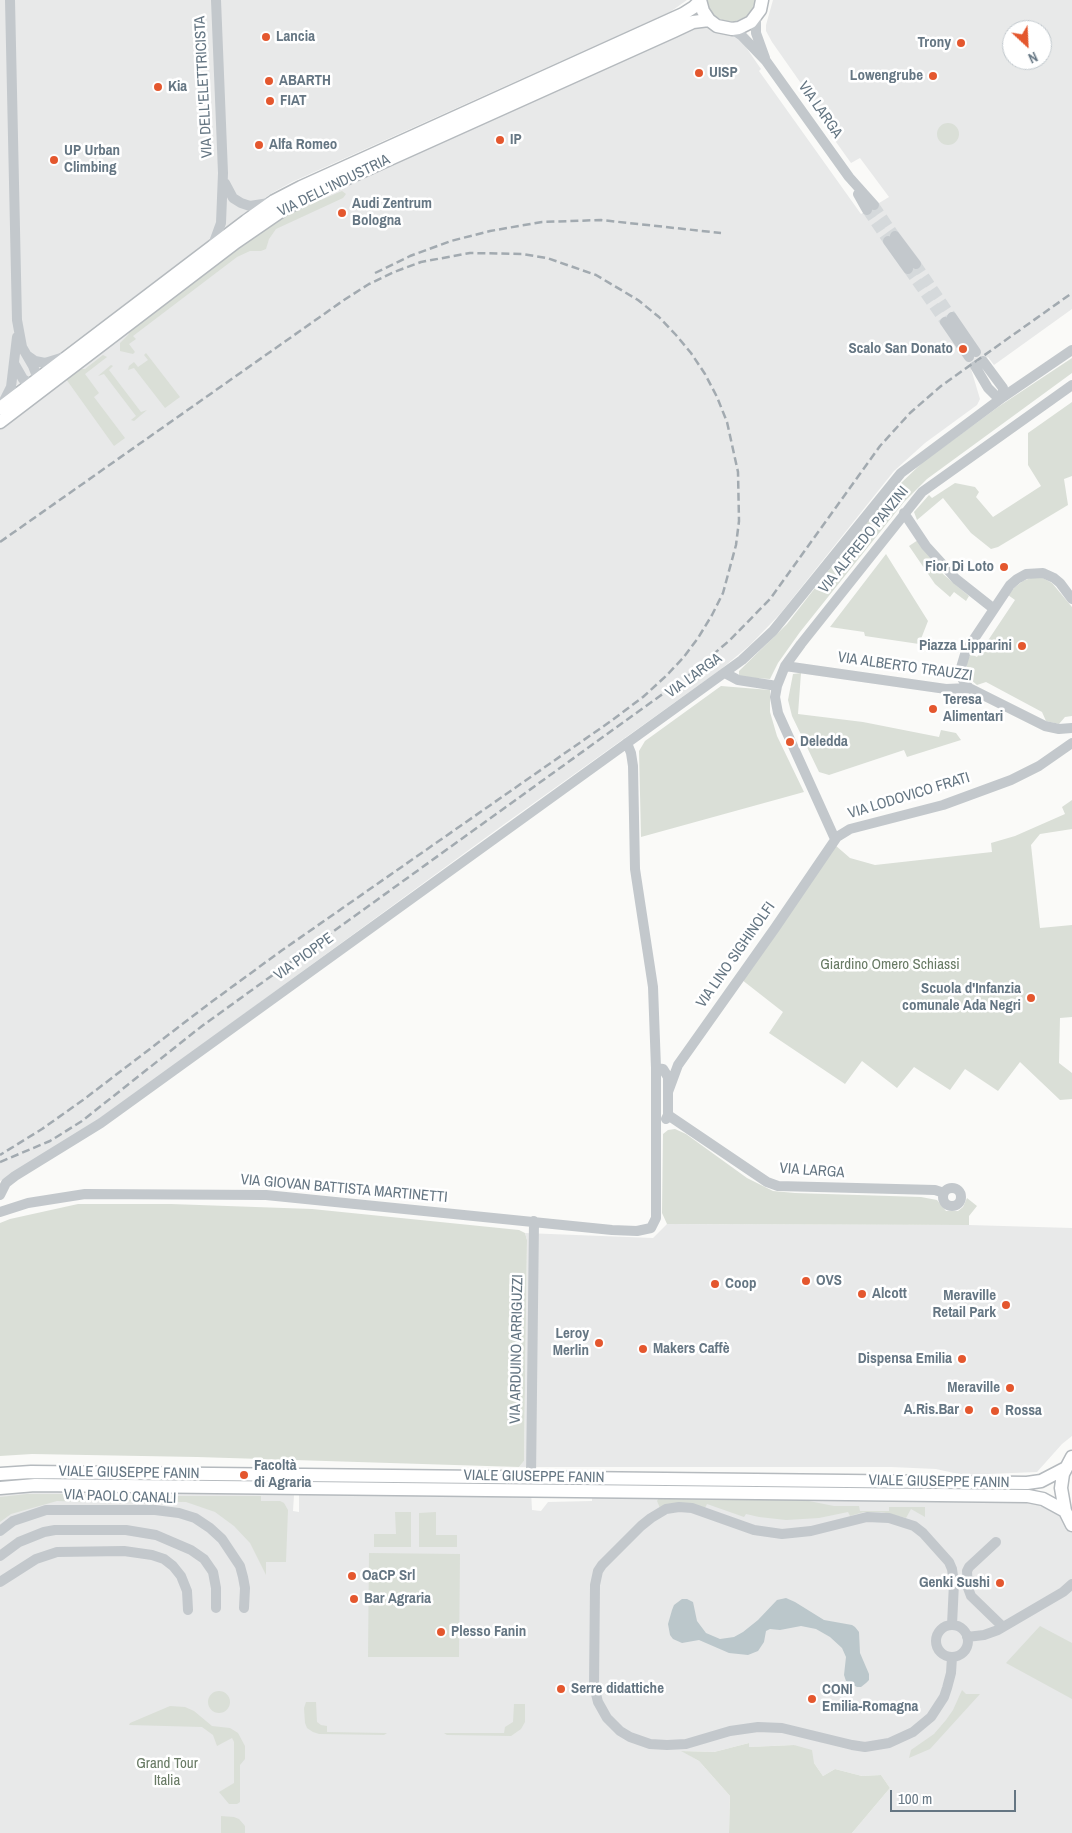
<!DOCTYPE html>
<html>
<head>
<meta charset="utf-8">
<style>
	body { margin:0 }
	#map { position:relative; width:1072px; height:1833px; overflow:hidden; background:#fafaf8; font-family:"Archivo Narrow",sans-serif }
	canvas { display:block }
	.north { position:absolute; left:1002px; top:20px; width:50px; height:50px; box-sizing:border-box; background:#fff; border:1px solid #c1c8cd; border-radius:50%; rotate:155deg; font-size:14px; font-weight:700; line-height:20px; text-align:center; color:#657683 }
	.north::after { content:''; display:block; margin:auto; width:18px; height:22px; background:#e4572e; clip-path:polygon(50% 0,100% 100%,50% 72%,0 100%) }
	.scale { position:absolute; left:890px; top:1790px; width:126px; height:22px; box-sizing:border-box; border:2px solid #657683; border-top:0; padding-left:6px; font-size:15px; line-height:18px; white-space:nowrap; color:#657683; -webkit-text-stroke:4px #fff; paint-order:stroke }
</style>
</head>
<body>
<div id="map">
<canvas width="1072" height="1833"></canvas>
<div class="north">N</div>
<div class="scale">100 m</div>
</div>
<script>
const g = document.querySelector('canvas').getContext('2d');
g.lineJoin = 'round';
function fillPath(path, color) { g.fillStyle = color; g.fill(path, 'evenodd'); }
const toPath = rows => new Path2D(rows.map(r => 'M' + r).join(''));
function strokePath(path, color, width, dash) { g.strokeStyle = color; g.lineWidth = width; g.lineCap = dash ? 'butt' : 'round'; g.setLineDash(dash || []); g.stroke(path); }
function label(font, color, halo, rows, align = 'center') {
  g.font = font + ' "Archivo Narrow",sans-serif'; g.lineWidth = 5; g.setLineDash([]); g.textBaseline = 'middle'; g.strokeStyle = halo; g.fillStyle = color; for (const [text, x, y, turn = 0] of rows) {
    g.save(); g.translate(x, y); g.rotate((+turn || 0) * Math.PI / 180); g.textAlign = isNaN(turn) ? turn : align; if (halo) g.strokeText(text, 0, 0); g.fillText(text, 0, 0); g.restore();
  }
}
const built = toPath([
	[0,0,687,0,670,12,292,182,272,193,0,398],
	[773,0,1072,0,1072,309,994,365,988,357,971,369,980,399,977,405,925,443,894,471,780,614,750,645,720,670,503,825,81,1133,0,1181,0,429,237,248,298,207,694,28,705,27,734,35,741,40,761,69,759,71,861,214,889,197,860,158,851,163,826,128,826,119,772,42,766,31,766,25],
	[1012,30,1042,30,1042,60,1012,60],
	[667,1224,969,1225,1072,1228,1072,1436,1062,1444,1037,1472,963,1475,936,1469,891,1467,519,1467,524,1461,527,1240,525,1233,653,1238],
	[592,1487,1043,1499,1072,1525,1072,1833,852,1833,890,1788,881,1775,862,1776,835,1769,823,1776,814,1763,794,1745,749,1747,749,1743,714,1752,682,1751,699,1761,730,1796,729,1833,0,1833,0,1494,31,1490,294,1495,293,1511,299,1512,299,1488,531,1490,532,1510,541,1511,548,1502,592,1501]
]);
const green = toPath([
	[707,0,755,0,753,8,747,16,734,22,724,21,715,16,709,8],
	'937 134a11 11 0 1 1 22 0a11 11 0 1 1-22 0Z',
	[342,191,346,194,343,198,276,229,269,239,266,249,261,251,250,251,237,257,133,336,136,339,129,344,135,352,133,354,120,351,120,343,128,335,133,328,237,248,280,218,317,199,321,200],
	[146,353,180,397,165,408,134,368,128,370,129,366,134,362,138,367,148,360,144,355],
	[103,355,107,357,85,374,99,393,94,397,125,438,114,446,66,379,80,369,85,369],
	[1072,358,1072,373,927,479,904,502,800,632,778,663,770,679,741,677,739,675,739,671,787,624,874,512,900,484,923,462,998,407],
	[111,365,113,366,109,370,141,412,147,410,134,421,131,420,136,416,104,374,98,376],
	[1072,402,1072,476,1064,479,1068,505,998,547,991,549,971,533,943,498,917,520,914,512,929,495,932,498,955,483,975,487,979,492,976,497,993,517,1041,486,1028,465,1028,433],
	[918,540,943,574,969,596,966,601,954,592,950,597,935,584,909,546],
	[886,554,928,621,919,644,865,636,864,632,830,627],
	[1033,577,1043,578,1052,583,1072,607,1072,716,1065,717,1059,724,1046,721,1042,712,986,682,977,685,970,679,967,673,967,660,971,654,977,657,1015,600,1008,595,1015,587,1023,581],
	[801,673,798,714,863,722,939,737,941,730,956,733,961,740,907,757,904,750,829,775,819,772,792,716,788,700,793,674],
	[721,686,770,690,770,712,777,736,804,792,641,837,639,751,645,741],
	[1072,800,1072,829,1040,834,1031,845,1040,928,1072,925,1072,1017,1060,1018,1059,1063,1072,1073,1072,1099,1060,1100,1020,1062,998,1091,965,1069,950,1090,914,1067,897,1088,862,1061,845,1084,769,1033,783,1012,737,976,835,845,850,858,875,865,992,852,991,843,1015,836,1065,814,1062,807],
	[675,1129,686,1134,747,1178,773,1191,795,1193,921,1197,937,1200,946,1211,958,1211,963,1207,967,1198,977,1206,969,1216,969,1225,667,1224,662,1213,663,1134,668,1130],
	[78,1204,171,1204,312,1209,519,1230,525,1233,527,1240,524,1461,519,1467,197,1457,32,1454,0,1456,0,1223,10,1219],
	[27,1494,91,1494,90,1502,57,1501,11,1514,0,1522,0,1497],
	[96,1496,261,1496,261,1501,280,1501,284,1503,288,1510,286,1562,266,1562,266,1575,250,1543,234,1526,215,1512,186,1502,95,1501],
	[658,1499,804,1500,834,1506,859,1506,860,1511,889,1511,889,1507,925,1507,925,1517,911,1509,906,1518,882,1512,864,1512,850,1516,848,1512,819,1518,786,1520,759,1517,746,1514,744,1517,707,1504,705,1508,660,1508,657,1501],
	[395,1512,411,1512,411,1547,374,1547,374,1534,396,1534],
	[436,1512,436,1535,457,1535,457,1547,419,1547,419,1513],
	[369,1553,460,1554,459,1657,368,1657],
	[1040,1626,1072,1643,1072,1699,1006,1663],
	[962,1690,966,1694,980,1694,930,1749,909,1758,911,1750,934,1734,946,1720,953,1710],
	'208 1702a11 11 0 1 1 22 0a11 11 0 1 1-22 0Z',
	[306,1702,316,1702,317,1722,321,1725,327,1726,327,1732,387,1733,384,1735,319,1734,313,1732,307,1728,305,1723,304,1708],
	[514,1704,525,1704,525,1722,521,1729,511,1736,447,1735,444,1733,504,1733,505,1727,513,1722],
	[170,1706,185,1707,194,1711,212,1726,230,1728,238,1733,245,1746,245,1759,240,1765,240,1802,237,1804,229,1804,219,1792,234,1783,234,1742,232,1738,217,1746,213,1735,202,1727,129,1725,130,1723],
	[749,1743,749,1747,794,1745,812,1750,814,1763,823,1776,835,1769,862,1776,881,1775,890,1788,852,1833,729,1833,730,1796,699,1761,681,1751,714,1752],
	[221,1816,234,1817,239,1819,245,1826,245,1833,221,1833]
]);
const water = toPath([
	[786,1598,795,1602,824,1620,852,1625,855,1627,859,1632,860,1653,869,1674,869,1680,866,1683,861,1687,857,1687,846,1681,844,1675,846,1657,842,1648,830,1637,816,1629,801,1626,780,1630,770,1629,766,1631,764,1642,758,1651,748,1655,729,1653,699,1640,682,1643,673,1639,670,1635,668,1624,672,1610,674,1605,682,1599,687,1599,693,1602,697,1621,706,1633,720,1639,734,1637,743,1632,758,1620,777,1600]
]);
const minorTunnel = toPath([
	[874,205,895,236],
	[867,210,888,241],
	[916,264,952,317],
	[908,269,945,322]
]);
const minor = toPath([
	[10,0,17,320,22,347,33,366,40,384],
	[756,17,756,33,765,58],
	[732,29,742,36,766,61,849,177,874,205],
	[225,183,233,198,241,203,250,206,269,203],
	[858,194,867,210],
	[895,236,916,264],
	[888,241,908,269],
	[213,245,221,223,223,173,216,0],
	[952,317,976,352],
	[945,322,969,357],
	[28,356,35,361,45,363,61,358],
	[983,361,1003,388,1003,397],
	[15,365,23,379,37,388],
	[975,366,988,388,995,395,1003,397],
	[1,407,11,387,17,337],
	[904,513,926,546,956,579,994,609],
	[785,666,946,689,969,688,1045,726,1059,729,1072,728],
	[725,673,738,680,777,686],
	[969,688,963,680,960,671,966,651,1010,585,1017,579,1026,574,1043,573,1054,578,1060,583,1072,599],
	[835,839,778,713,775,697,777,686,785,666,801,644,922,492,1072,385],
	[656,1068,663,1069,668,1077,668,1115,666,1119],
	[668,1092,678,1065,775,928,837,837,850,829,943,805,1011,780,1039,766,1072,743],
	[668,1115,767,1182,778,1186,935,1190,944,1193],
	'943 1197a9 9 0 1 1 18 0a9 9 0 1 1-18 0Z',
	[0,1195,6,1183,15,1176,101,1123,742,660,773,631,901,473,1003,397,1072,350],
	[0,1212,28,1203,85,1194,266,1195,612,1230,637,1231,651,1228,656,1218,656,1068,653,987,635,869,633,766,631,753,627,743],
	[531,1477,534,1221],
	[0,1531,13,1521,46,1510,155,1510,179,1513,195,1518,210,1528,222,1539,240,1566,243,1577,245,1588,244,1608],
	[996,1542,969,1567,967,1571,968,1588,971,1596,1003,1627],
	[0,1556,19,1542,44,1532,55,1530,126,1530,156,1535,191,1550,204,1559,213,1572,216,1588,216,1608],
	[0,1582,36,1559,57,1552,124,1551,152,1555,164,1559,173,1566,181,1576,187,1591,188,1610],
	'936 1641a16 16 0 1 1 32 0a16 16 0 1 1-32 0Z',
	[967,1637,984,1635,998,1630,1063,1592,1072,1584],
	[952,1657,951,1673,947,1688,944,1697,931,1717,913,1732,889,1743,865,1747,852,1745,782,1728,758,1727,730,1731,686,1744,667,1745,650,1744,630,1737,620,1731,607,1718,598,1702,594,1686,595,1585,598,1571,602,1565,641,1526,651,1518,666,1509,679,1507,692,1508,754,1530,782,1534,811,1531,867,1517,889,1518,914,1526,923,1533,949,1562,952,1569,954,1583,952,1625]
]);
const major = toPath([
	[700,0,703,11,709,20,717,26,732,29,739,28,751,22,760,10,762,0],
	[0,408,246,221,274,201,301,187,683,14,694,7,700,1],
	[0,422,236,242,284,209,321,190,674,31,693,22,709,20],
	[1072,1457,1063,1474,1061,1488,1065,1511,1072,1525],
	[0,1474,31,1472,1027,1483,1041,1481,1066,1468],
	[0,1488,35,1485,1028,1496,1043,1499,1065,1511]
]);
const rail = toPath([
	[375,273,410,256,451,241,490,231,542,222,601,220,721,233],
	[0,542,344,300,369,284,394,272,421,262,470,253,522,254,547,258,596,275,638,300,659,317,676,335,691,353,705,374,717,397,727,422,738,472,739,521,736,545,723,593,712,615,698,638,683,658,666,676,643,697,611,721,281,951,210,1003,83,1100,42,1129,0,1155],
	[0,1162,50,1141,82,1121,202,1026,689,675,730,640,770,599,880,446,910,413,941,386,1072,293]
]);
const markers = [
	[266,37,5,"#e4572e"],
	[961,43,5,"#e4572e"],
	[699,73,5,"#e4572e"],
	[933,76,5,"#e4572e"],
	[269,81,5,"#e4572e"],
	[158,87,5,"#e4572e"],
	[270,101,5,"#e4572e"],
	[500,140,5,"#e4572e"],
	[259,145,5,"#e4572e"],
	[54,160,5,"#e4572e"],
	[342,213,5,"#e4572e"],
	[963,349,5,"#e4572e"],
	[1004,567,5,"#e4572e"],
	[1022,646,5,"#e4572e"],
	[933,709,5,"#e4572e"],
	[790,742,5,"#e4572e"],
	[1031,998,5,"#e4572e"],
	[806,1281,5,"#e4572e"],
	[715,1284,5,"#e4572e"],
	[862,1294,5,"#e4572e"],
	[1006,1305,5,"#e4572e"],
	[599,1343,5,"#e4572e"],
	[643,1349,5,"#e4572e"],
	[962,1359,5,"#e4572e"],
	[1010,1388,5,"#e4572e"],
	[969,1410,5,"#e4572e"],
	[995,1411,5,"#e4572e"],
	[244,1475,5,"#e4572e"],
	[352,1576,5,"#e4572e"],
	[1000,1583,5,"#e4572e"],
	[354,1599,5,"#e4572e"],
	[441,1632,5,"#e4572e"],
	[561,1689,5,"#e4572e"],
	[812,1699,5,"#e4572e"]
];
const poiNames = [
	["Lancia",276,37],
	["Trony",951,43,"right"],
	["UISP",709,73],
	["Lowengrube",923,76,"right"],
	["ABARTH",279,81],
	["Kia",168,87],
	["FIAT",280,101],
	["IP",510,140],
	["Alfa Romeo",269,145],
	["UP Urban",64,151],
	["Climbing",64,168],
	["Audi Zentrum",352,204],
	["Bologna",352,221],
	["Scalo San Donato",953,349,"right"],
	["Fior Di Loto",994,567,"right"],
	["Piazza Lipparini",1012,646,"right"],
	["Teresa",943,700],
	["Alimentari",943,717],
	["Deledda",800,742],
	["Scuola d'Infanzia",1021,989,"right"],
	["comunale Ada Negri",1021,1006,"right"],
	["OVS",816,1281],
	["Coop",725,1284],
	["Alcott",872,1294],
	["Meraville",996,1296,"right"],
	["Retail Park",996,1313,"right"],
	["Leroy",589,1334,"right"],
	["Merlin",589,1351,"right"],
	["Makers Caffè",653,1349],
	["Dispensa Emilia",952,1359,"right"],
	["Meraville",1000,1388,"right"],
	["A.Ris.Bar",959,1410,"right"],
	["Rossa",1005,1411],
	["Facoltà",254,1466],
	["di Agraria",254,1483],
	["OaCP Srl",362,1576],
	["Genki Sushi",990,1583,"right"],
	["Bar Agraria",364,1599],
	["Plesso Fanin",451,1632],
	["Serre didattiche",571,1689],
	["CONI",822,1690],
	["Emilia-Romagna",822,1707]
];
const streetNames = [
	["VIA DELL'ELETTRICISTA",204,87,-93],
	["VIA LARGA",820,110,55],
	["VIA DELL'INDUSTRIA",334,186,-26],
	["VIA ALFREDO PANZINI",864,540,-51],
	["VIA ALBERTO TRAUZZI",905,667,8],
	["VIA LARGA",694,676,-36],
	["VIA LODOVICO FRATI",909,796,-17],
	["VIA LINO SIGHINOLFI",736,955,-55],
	["VIA PIOPPE",304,957,-36],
	["VIA LARGA",812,1171,4],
	["VIA GIOVAN BATTISTA MARTINETTI",344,1189,5],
	["VIA ARDUINO ARRIGUZZI",517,1349,-89],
	["VIALE GIUSEPPE FANIN",129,1473,1],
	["VIALE GIUSEPPE FANIN",534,1477,1],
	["VIALE GIUSEPPE FANIN",939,1482,1],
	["VIA PAOLO CANALI",120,1497,2]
];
const parkNames = [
	["Giardino Omero Schiassi",890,965],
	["Grand Tour",167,1764],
	["Italia",167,1781]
];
fillPath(built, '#e8e9e9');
fillPath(green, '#dadfd7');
fillPath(water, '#bbc7cb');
strokePath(minorTunnel, '#d5d9db', 10, [10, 5]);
strokePath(major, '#b5babe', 15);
strokePath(minor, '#c3c8cc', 10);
strokePath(major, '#fff', 12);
strokePath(rail, '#a2aab0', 2.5, [8, 4]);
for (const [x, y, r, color] of markers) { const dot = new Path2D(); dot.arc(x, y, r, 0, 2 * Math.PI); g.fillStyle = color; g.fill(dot); strokePath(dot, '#fff', 2); }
label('bold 15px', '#657683', '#fff', poiNames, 'left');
label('15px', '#657683', '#fff', streetNames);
label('15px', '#687a64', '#fff', parkNames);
</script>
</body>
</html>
